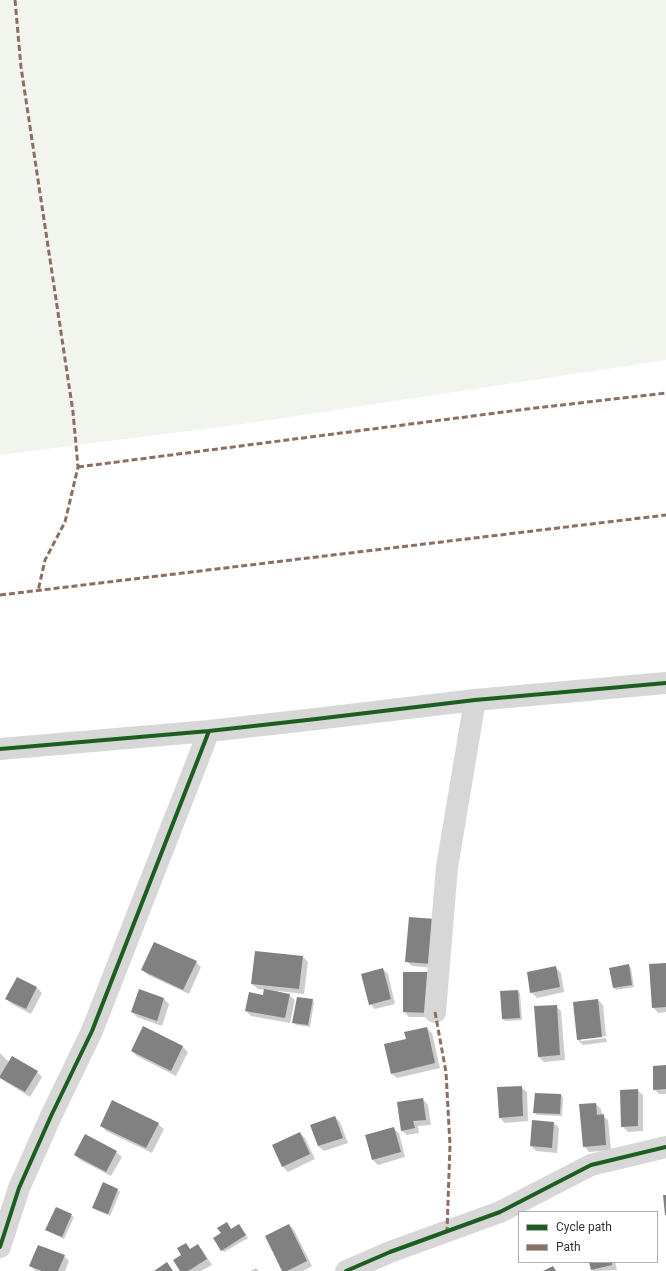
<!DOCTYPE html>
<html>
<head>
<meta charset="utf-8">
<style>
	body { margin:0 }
	#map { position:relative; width:666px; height:1271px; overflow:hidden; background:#fff; font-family:Roboto,sans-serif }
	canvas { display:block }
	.legend { position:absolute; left:518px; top:1211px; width:140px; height:52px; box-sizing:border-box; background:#fff; border:1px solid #adadad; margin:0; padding:5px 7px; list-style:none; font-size:12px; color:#333 }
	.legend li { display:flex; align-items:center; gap:8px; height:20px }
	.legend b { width:20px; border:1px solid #adadad }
</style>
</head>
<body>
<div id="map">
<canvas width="666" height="1271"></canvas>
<ul class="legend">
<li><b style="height:5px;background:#1b5e20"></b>Cycle path</li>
<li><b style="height:5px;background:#8d6e63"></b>Path</li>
</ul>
</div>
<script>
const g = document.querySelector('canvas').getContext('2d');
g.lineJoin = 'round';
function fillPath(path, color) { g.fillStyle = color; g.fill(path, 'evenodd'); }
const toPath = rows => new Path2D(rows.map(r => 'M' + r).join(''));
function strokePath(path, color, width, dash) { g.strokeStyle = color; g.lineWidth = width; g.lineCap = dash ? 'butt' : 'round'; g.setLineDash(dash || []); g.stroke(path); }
const green = toPath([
	[0,0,666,0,666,360,243,424,0,455]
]);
const shadow = toPath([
	[410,918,436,968,412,966,406,961],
	[256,952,303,957,308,962,304,994,278,991,278,993,289,995,295,1000,290,1023,251,1016,246,1011,264,996,265,990,258,989,252,984],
	[196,962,201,967,189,994,148,975,143,970],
	[666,964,666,1012,658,1013,653,1007],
	[629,966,631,968,634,987,616,990,614,988,611,969],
	[555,967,561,973,564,992,537,998,531,992],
	[383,969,388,974,395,1004,375,1009,370,1004],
	[404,973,435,1017,409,1017,404,1012],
	[37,988,42,993,31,1014,12,1004,7,999],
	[139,990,164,999,169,1004,162,1026,137,1017,132,1012],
	[518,991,520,993,522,1020,505,1021,503,1019,501,992],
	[312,1000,314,1002,310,1027,296,1025,293,1022],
	[598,1000,603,1005,606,1036,581,1039,581,1041,606,1038,607,1042,583,1045,578,1040],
	[556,1006,561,1011,565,1060,544,1062,539,1057],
	[144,1028,183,1047,188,1052,176,1076,137,1056,132,1051],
	[426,1028,432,1033,440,1068,397,1078,391,1073],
	[0,1053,9,1062,37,1072,42,1077,30,1097,6,1082,0,1077],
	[666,1066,666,1094,659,1094,654,1089],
	[521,1087,527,1092,528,1121,505,1123,499,1117],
	[637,1090,643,1095,643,1131,628,1132,622,1126],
	[561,1095,563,1098,562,1116,537,1115,534,1112],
	[423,1099,428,1105,431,1125,418,1126,419,1133,407,1135,401,1130],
	[596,1104,601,1109,602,1115,608,1120,611,1150,589,1152,584,1146],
	[335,1117,340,1122,348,1143,324,1151,318,1146,311,1125],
	[533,1121,554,1123,559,1128,557,1153,536,1151,531,1146],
	[158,1124,164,1129,152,1153,106,1131,101,1125],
	[393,1128,399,1133,405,1157,378,1165,373,1160,366,1135],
	[300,1133,305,1138,315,1159,288,1172,283,1167,273,1145],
	[116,1152,122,1157,111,1176,80,1160,75,1155],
	[103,1184,118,1190,120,1192,110,1216,96,1210,94,1207],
	[56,1208,74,1217,64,1239,46,1230],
	[239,1225,248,1238,224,1252,222,1250,232,1230],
	[289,1225,294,1230,312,1266,303,1271,283,1271],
	[186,1245,191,1250,198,1246,203,1251,212,1265,201,1271,181,1271,183,1255],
	[64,1256,69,1261,65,1271,36,1271,30,1266],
	[590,1262,615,1262,617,1270,593,1271],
	[256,1268,259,1271,250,1271]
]);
const building = toPath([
	[409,917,435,919,432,964,405,962],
	[154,942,197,961,183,990,141,970],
	[255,951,303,956,299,989,251,984],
	[666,963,666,1007,652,1008,649,964],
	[629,964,632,985,613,988,609,968],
	[556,966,560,987,530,993,527,972],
	[383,968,391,999,369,1005,361,974],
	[403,972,431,972,430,1013,403,1012],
	[17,977,37,987,26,1009,5,999],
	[139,989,164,998,157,1021,131,1012],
	[264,989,290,994,285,1018,245,1011,249,992,263,995],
	[518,990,520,1018,502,1019,500,991],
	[297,997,313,999,308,1025,292,1023],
	[598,999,602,1037,577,1040,573,1002],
	[557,1005,560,1055,538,1057,534,1006],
	[143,1026,183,1046,171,1071,131,1051],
	[427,1027,435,1063,391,1074,384,1044,406,1039,404,1032],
	[12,1056,38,1071,25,1092,0,1078,0,1076],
	[666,1065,666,1089,653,1090,653,1066],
	[522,1086,523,1116,499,1118,497,1087],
	[638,1089,638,1126,621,1127,620,1090],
	[535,1093,561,1094,560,1114,533,1113],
	[423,1098,426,1120,413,1121,415,1128,401,1131,397,1102],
	[112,1100,159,1123,146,1148,100,1126],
	[596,1103,597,1115,604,1114,606,1145,583,1147,579,1104],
	[335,1116,343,1138,318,1146,310,1125],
	[532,1120,554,1122,552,1148,530,1146],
	[394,1127,401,1152,372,1160,365,1135],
	[300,1132,310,1154,282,1167,272,1145],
	[85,1134,117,1151,106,1172,74,1155],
	[103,1182,118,1189,108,1214,92,1208],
	[663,1195,666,1195,666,1215,665,1215],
	[56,1207,72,1214,62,1237,45,1230],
	[227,1222,231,1229,239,1224,246,1235,221,1251,213,1238,221,1233,217,1228],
	[289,1224,307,1261,287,1271,282,1271,265,1236],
	[186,1243,190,1249,198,1244,207,1259,188,1271,180,1271,173,1260,181,1255,177,1248],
	[38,1245,65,1255,58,1271,42,1271,29,1266],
	[167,1262,173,1271,154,1271],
	[589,1262,612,1262,612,1265,591,1270],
	[553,1266,556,1271,543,1271]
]);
const minor = toPath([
	[0,749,209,731,316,719,475,700,666,683],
	[435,1012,447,867,475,700],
	[0,1247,19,1188,51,1116,92,1031,209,731],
	[346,1271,390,1252,500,1212,591,1165,666,1147]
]);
const quiet = toPath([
	[15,0,21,67,73,412,78,467,65,522,45,560,38,591],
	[78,467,527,409,666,393],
	[0,595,666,515],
	[435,1012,446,1072,450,1145,447,1231]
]);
const cycleway = toPath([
	[0,749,209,731,316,719,475,700,666,683],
	[0,1247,19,1188,51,1116,92,1031,209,731],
	[346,1271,390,1252,500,1212,591,1165,666,1147]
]);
fillPath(green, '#f1f5ed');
fillPath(shadow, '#0003');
fillPath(building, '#818181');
strokePath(minor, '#d7d7d7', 22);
strokePath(quiet, '#8d6e63', 3, [6, 3]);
strokePath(cycleway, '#1b5e20', 4);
</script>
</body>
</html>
